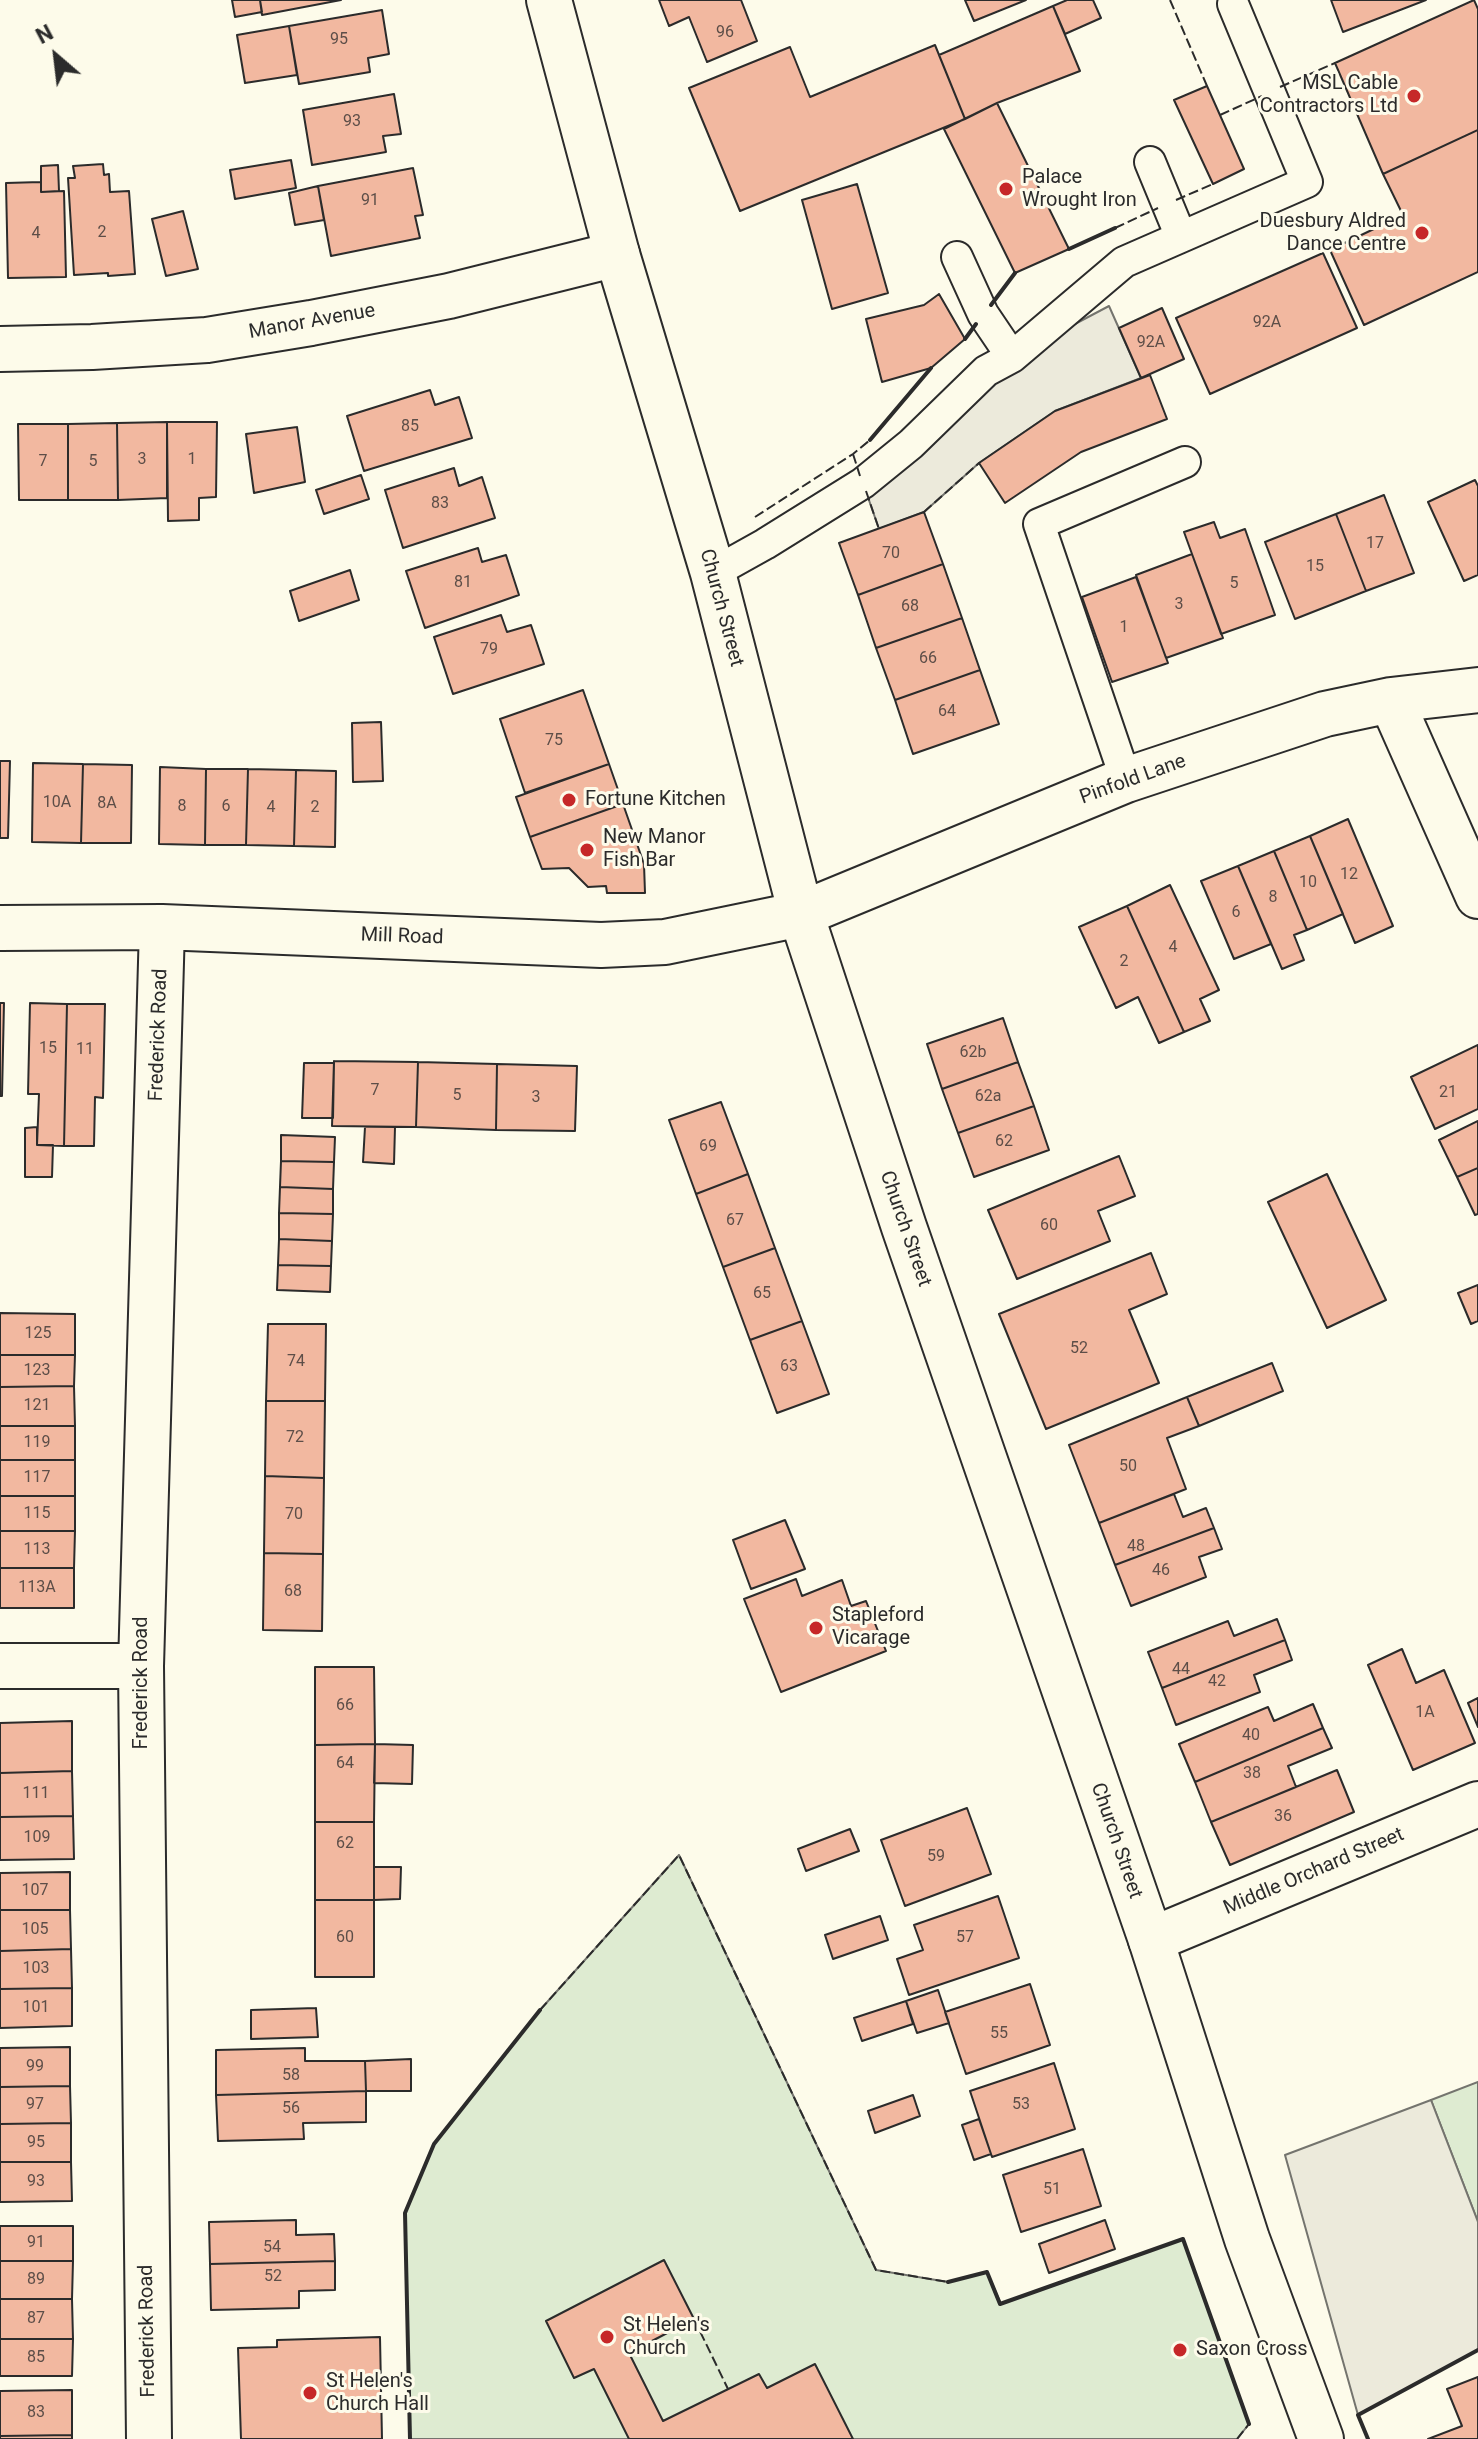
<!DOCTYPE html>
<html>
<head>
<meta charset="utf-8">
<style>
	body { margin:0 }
	#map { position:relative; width:1478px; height:2439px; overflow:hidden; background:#fdfbea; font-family:Roboto,sans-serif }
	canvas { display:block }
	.north { position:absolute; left:16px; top:16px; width:80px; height:80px; -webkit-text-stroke:6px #fdfbea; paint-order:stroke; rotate:332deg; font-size:22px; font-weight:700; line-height:32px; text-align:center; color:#2b2b2b }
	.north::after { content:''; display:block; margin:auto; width:28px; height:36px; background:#2b2b2b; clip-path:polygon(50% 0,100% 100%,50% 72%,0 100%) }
</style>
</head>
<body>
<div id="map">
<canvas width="1478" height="2439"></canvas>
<div class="north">N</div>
</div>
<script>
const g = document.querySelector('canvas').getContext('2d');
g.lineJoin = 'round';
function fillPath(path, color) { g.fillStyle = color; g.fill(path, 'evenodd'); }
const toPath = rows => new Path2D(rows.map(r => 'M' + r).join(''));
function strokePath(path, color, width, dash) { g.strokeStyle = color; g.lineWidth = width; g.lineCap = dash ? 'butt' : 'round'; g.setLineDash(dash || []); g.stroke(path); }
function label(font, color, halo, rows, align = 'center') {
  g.font = font + ' Roboto,sans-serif'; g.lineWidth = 6; g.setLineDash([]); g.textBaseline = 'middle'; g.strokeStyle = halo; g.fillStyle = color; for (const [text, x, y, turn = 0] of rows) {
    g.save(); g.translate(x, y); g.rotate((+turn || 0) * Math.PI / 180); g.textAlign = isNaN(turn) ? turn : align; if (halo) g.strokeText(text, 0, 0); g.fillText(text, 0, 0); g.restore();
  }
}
const green = toPath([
	[679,1855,876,2270,948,2282,987,2272,1001,2304,1183,2239,1249,2424,1237,2439,410,2439,405,2213,434,2144,540,2010,679,1855],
	[1478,2082,1478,2222,1431,2100,1478,2082]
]);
const parking = toPath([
	[1109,306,1141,378,1055,411,979,463,924,512,879,529,863,483,986,371,1109,306],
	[1431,2100,1478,2222,1478,2350,1358,2415,1285,2155,1431,2100]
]);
const building = toPath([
	[232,0,260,0,262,12,235,17,232,0],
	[260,0,341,0,262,15,260,0],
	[659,0,741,0,757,41,707,62,689,17,669,26,659,0],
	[965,0,1026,0,974,21,965,0],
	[1067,0,1093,0,1101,18,1065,34,1053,6,1067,0],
	[1331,0,1426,0,1343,32,1331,0],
	[1474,0,1478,9,1478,130,1383,174,1335,63,1474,0],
	[1053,6,1080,71,997,103,965,119,939,55,1053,6],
	[382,10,389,54,368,58,370,72,299,84,289,26,382,10],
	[289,26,297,75,245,83,237,35,289,26],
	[935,45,965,119,740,211,689,88,790,47,810,97,935,45],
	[1207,86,1244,169,1213,184,1174,100,1207,86],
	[394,94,401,134,383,136,386,152,312,165,303,110,394,94],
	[997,103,1069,249,1015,273,944,129,997,103],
	[1478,130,1478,272,1364,325,1330,250,1403,215,1383,174,1478,130],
	[291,160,296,188,235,199,230,170,291,160],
	[103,164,104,175,109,174,110,192,129,191,135,274,108,276,108,273,74,275,68,178,75,178,73,166,103,164],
	[58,165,59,191,41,192,41,166,58,165],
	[413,168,423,215,415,216,420,238,331,256,318,186,413,168],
	[41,182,41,192,64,191,66,277,8,278,6,183,41,182],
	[857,184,888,293,832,309,802,200,857,184],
	[318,186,324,220,295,225,289,193,318,186],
	[183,211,198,269,166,276,152,219,183,211],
	[1323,253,1357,328,1210,394,1176,318,1323,253],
	[939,294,965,339,931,368,882,382,866,319,924,305,939,294],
	[1162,308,1184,359,1141,378,1119,328,1162,308],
	[1150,375,1167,419,1081,452,1005,503,979,463,1055,411,1150,375],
	[430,390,435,405,459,397,472,438,364,471,347,416,430,390],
	[167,422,217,422,216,497,199,498,199,520,168,521,167,422],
	[167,422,167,498,118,500,117,423,167,422],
	[117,423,118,500,68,500,68,424,117,423],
	[18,424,68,424,68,500,19,500,18,424],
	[297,427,305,482,254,493,246,434,297,427],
	[454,468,459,486,482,477,495,518,403,548,385,490,454,468],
	[361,475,369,499,324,514,316,490,361,475],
	[1475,480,1478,486,1478,575,1464,581,1428,502,1475,480],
	[1384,495,1414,573,1366,591,1336,514,1384,495],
	[924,512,943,564,858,595,839,543,924,512],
	[1336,514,1366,591,1295,619,1265,542,1336,514],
	[1214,522,1220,538,1245,529,1275,615,1221,634,1184,532,1214,522],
	[478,548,482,562,506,555,519,595,425,628,406,571,478,548],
	[1192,554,1223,638,1166,658,1136,575,1192,554],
	[943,564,962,618,876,648,858,595,943,564],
	[350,570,359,600,299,621,290,591,350,570],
	[1136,577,1168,663,1112,682,1082,597,1136,577],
	[501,615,507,632,531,625,544,664,453,694,434,637,501,615],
	[962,618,980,670,895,700,876,648,962,618],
	[980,670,999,724,913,754,895,700,980,670],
	[583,690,609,764,525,793,500,719,583,690],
	[381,722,383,781,353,782,352,723,381,722],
	[0,761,10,761,8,838,0,838,0,761],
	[33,763,83,764,81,843,32,842,33,763],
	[83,764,132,765,131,843,81,843,83,764],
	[609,764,623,804,530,837,516,797,609,764],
	[160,767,206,769,205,845,159,844,160,767],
	[206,769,248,769,246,845,205,845,206,769],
	[248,769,296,770,294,846,246,845,248,769],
	[296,770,336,771,335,847,294,846,296,770],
	[623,804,644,864,645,893,607,893,606,886,588,887,569,868,542,869,530,837,623,804],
	[1348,819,1393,926,1355,943,1310,836,1348,819],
	[1310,836,1343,914,1307,930,1274,851,1310,836],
	[1274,851,1307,930,1294,935,1304,960,1282,969,1238,866,1274,851],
	[1238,866,1271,944,1234,959,1201,881,1238,866],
	[1170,885,1219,990,1200,999,1210,1021,1184,1032,1127,906,1170,885],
	[1127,906,1184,1032,1159,1043,1138,997,1116,1008,1079,927,1127,906],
	[0,1003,4,1003,2,1096,0,1096,0,1003],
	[30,1003,67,1004,64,1146,37,1145,39,1094,28,1094,30,1003],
	[67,1004,105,1004,103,1098,95,1097,94,1146,64,1146,67,1004],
	[1003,1018,1018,1062,942,1089,927,1044,1003,1018],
	[1478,1045,1478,1109,1435,1129,1411,1077,1478,1045],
	[334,1061,418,1062,416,1127,332,1126,334,1061],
	[418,1062,497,1064,496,1130,416,1127,418,1062],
	[1018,1062,1034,1106,958,1133,942,1089,1018,1062],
	[304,1063,334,1063,333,1118,302,1118,304,1063],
	[497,1064,577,1066,575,1131,496,1130,497,1064],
	[721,1102,748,1174,696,1194,669,1120,721,1102],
	[1034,1106,1049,1150,974,1177,958,1133,1034,1106],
	[1478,1121,1478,1168,1457,1177,1439,1140,1478,1121],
	[37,1127,37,1145,53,1145,52,1177,25,1177,25,1128,37,1127],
	[365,1127,395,1127,394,1164,363,1162,365,1127],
	[281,1135,335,1137,334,1162,281,1161,281,1135],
	[1119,1156,1135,1196,1098,1211,1110,1241,1017,1279,988,1210,1119,1156],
	[281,1161,334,1162,333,1189,280,1187,281,1161],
	[1478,1168,1478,1214,1475,1215,1457,1177,1478,1168],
	[748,1174,775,1248,723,1267,696,1194,748,1174],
	[1327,1174,1386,1300,1327,1328,1268,1202,1327,1174],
	[280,1187,333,1189,333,1214,279,1213,280,1187],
	[279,1213,333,1214,332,1241,279,1239,279,1213],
	[279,1239,332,1241,331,1266,278,1265,279,1239],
	[775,1248,802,1321,750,1340,723,1267,775,1248],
	[1151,1253,1167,1294,1129,1310,1159,1383,1046,1429,999,1314,1151,1253],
	[278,1265,331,1266,330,1292,277,1290,278,1265],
	[1478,1285,1478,1321,1471,1324,1458,1293,1478,1285],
	[0,1313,75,1314,75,1355,0,1355,0,1313],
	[802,1321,829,1394,777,1413,750,1340,802,1321],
	[268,1324,326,1324,325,1401,266,1401,268,1324],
	[0,1355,75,1355,74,1386,0,1387,0,1355],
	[1272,1363,1283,1391,1199,1426,1187,1397,1272,1363],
	[74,1386,75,1426,0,1426,0,1387,74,1386],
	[1187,1397,1199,1426,1167,1438,1186,1489,1099,1523,1069,1445,1187,1397],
	[266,1401,325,1401,324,1478,265,1476,266,1401],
	[0,1426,75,1426,75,1460,0,1460,0,1426],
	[0,1460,75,1460,75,1496,0,1496,0,1460],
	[265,1476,324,1478,323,1554,264,1553,265,1476],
	[1174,1494,1183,1517,1206,1508,1214,1528,1115,1565,1099,1523,1174,1494],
	[0,1496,75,1496,75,1531,0,1531,0,1496],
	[785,1520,805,1569,751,1589,733,1540,785,1520],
	[1214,1528,1222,1549,1199,1557,1206,1577,1131,1606,1115,1565,1214,1528],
	[0,1531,75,1531,74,1568,0,1568,0,1531],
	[264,1553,323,1554,322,1631,263,1630,264,1553],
	[0,1568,74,1568,74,1608,0,1608,0,1568],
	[796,1579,802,1596,842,1580,851,1606,866,1601,886,1651,781,1692,744,1599,796,1579],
	[1277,1619,1285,1640,1162,1688,1148,1652,1228,1621,1234,1636,1277,1619],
	[1285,1640,1292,1660,1254,1675,1260,1692,1176,1725,1162,1688,1285,1640],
	[1402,1649,1416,1683,1444,1670,1475,1743,1413,1770,1368,1665,1402,1649],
	[315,1667,374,1667,375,1744,315,1745,315,1667],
	[1478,1698,1478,1727,1468,1703,1478,1698],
	[1313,1704,1323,1728,1195,1782,1179,1744,1268,1707,1274,1721,1313,1704],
	[72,1721,72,1771,0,1773,0,1723,72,1721],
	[1323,1728,1332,1748,1288,1766,1296,1787,1211,1822,1195,1782,1323,1728],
	[375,1744,374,1822,315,1822,315,1745,375,1744],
	[375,1744,413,1745,412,1784,374,1783,375,1744],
	[1337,1770,1354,1812,1230,1865,1211,1822,1337,1770],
	[72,1771,73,1816,0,1817,0,1773,72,1771],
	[967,1808,991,1874,905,1906,881,1840,967,1808],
	[73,1816,74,1859,0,1860,0,1817,73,1816],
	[315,1822,374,1822,374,1900,315,1900,315,1822],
	[850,1829,859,1851,806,1871,798,1849,850,1829],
	[374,1867,401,1867,400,1899,374,1900,374,1867],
	[70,1872,70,1910,0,1910,0,1873,70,1872],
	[998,1896,1019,1958,909,1995,897,1959,923,1950,914,1925,998,1896],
	[315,1900,374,1900,374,1977,315,1977,315,1900],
	[0,1910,70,1910,71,1949,0,1951,0,1910],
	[880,1916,888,1940,833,1959,825,1935,880,1916],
	[71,1949,72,1988,0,1989,0,1951,71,1949],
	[1030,1984,1050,2045,966,2074,945,2012,1030,1984],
	[72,1988,72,2026,0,2028,0,1989,72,1988],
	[938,1990,949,2023,917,2033,906,2001,938,1990],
	[906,2001,913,2024,862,2041,854,2018,906,2001],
	[316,2008,318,2037,251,2039,251,2010,316,2008],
	[70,2047,70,2086,0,2087,0,2048,70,2047],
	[305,2048,305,2061,365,2061,366,2091,216,2095,216,2050,305,2048],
	[411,2059,411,2091,366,2091,365,2061,411,2059],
	[1054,2063,1075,2129,992,2157,970,2091,1054,2063],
	[70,2086,71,2123,0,2124,0,2087,70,2086],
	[366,2091,366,2122,303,2123,304,2139,218,2141,216,2095,366,2091],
	[913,2095,920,2116,875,2133,868,2111,913,2095],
	[979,2119,991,2154,974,2160,962,2125,979,2119],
	[71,2123,71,2162,0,2162,0,2124,71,2123],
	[1083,2149,1101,2206,1021,2232,1003,2175,1083,2149],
	[0,2162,71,2162,72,2201,0,2202,0,2162],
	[296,2220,296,2235,334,2234,335,2261,210,2264,209,2222,296,2220],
	[1105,2220,1115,2249,1049,2273,1039,2244,1105,2220],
	[0,2226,73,2226,73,2261,0,2261,0,2226],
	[664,2260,694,2319,629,2353,663,2421,759,2374,767,2388,815,2364,853,2439,629,2439,594,2369,574,2378,546,2321,664,2260],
	[0,2261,73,2261,72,2299,0,2299,0,2261],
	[335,2261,335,2290,299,2291,299,2308,211,2310,210,2264,335,2261],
	[0,2299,72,2299,73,2339,0,2339,0,2299],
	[380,2337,382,2439,241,2439,238,2348,277,2347,277,2340,380,2337],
	[0,2339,73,2339,72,2376,0,2376,0,2339],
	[1478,2377,1478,2439,1428,2439,1462,2426,1447,2389,1478,2377],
	[72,2390,72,2435,0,2436,0,2391,72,2390],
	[72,2435,72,2439,0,2439,0,2436,72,2435]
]);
const service = toPath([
	[1150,162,1181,237],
	[957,257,983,314,1012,357],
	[713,573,765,544,863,483,911,444,986,371,1012,357,1124,262,1307,182,1233,4],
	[1126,780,1039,524,1185,462]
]);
const minor = toPath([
	[0,349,92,347,207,340,311,323,449,296,617,254],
	[1391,700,1478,896],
	[0,928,162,927,601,945,665,942,801,914,1126,780,1325,714,1391,700,1478,690],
	[0,1666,141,1666],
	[1151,1940,1478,1804],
	[149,2439,141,1666,162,927]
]);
const secondary = toPath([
	[549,0,617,254,713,573,801,914,904,1227,1151,1940,1247,2239,1321,2439]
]);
const fence = toPath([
	[1170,0,1207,86],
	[1280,87,1335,63],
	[1220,115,1262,96],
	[1176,200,1213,184],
	[1115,228,1158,208],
	[853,454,860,476],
	[866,491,879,529],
	[924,512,979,463],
	[755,517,853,454,870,440],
	[540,2010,679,1855,876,2270,948,2282],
	[694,2319,728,2389],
	[1237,2439,1249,2424]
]);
const wall = toPath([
	[1069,249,1115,228],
	[991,305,1015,273],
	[965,339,976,324],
	[870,440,931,368],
	[948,2282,987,2272,1000,2304,1183,2239,1249,2424],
	[410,2439,405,2213,434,2144,540,2010],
	[1368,2439,1358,2415,1478,2350]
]);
const markers = [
	[1414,96,8,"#c62828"],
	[1006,189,8,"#c62828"],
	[1422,233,8,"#c62828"],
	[569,800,8,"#c62828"],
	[587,850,8,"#c62828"],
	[816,1628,8,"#c62828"],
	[607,2337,8,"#c62828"],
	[1180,2350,8,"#c62828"],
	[310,2393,8,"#c62828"]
];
const numberNames = [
	["96",725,33],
	["95",339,40],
	["93",352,122],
	["91",370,201],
	["2",102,233],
	["4",36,234],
	["92A",1267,323],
	["92A",1151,343],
	["85",410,427],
	["3",142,460],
	["1",192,460],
	["7",43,462],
	["5",93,462],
	["83",440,504],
	["17",1375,544],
	["70",891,554],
	["15",1315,567],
	["81",463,583],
	["5",1234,584],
	["3",1179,605],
	["68",910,607],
	["1",1124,628],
	["79",489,650],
	["66",928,659],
	["64",947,712],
	["75",554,741],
	["10A",57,803],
	["8A",107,804],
	["8",182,807],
	["6",226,807],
	["4",271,808],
	["2",315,808],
	["12",1349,875],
	["10",1308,883],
	["8",1273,898],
	["6",1236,913],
	["4",1173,948],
	["2",1124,962],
	["15",48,1049],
	["11",85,1050],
	["62b",973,1053],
	["7",375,1091],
	["21",1448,1093],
	["5",457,1096],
	["62a",988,1097],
	["3",536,1098],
	["62",1004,1142],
	["69",708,1147],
	["67",735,1221],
	["60",1049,1226],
	["65",762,1294],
	["125",38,1334],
	["52",1079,1349],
	["74",296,1362],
	["63",789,1367],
	["123",37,1371],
	["121",37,1406],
	["72",295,1438],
	["119",37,1443],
	["50",1128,1467],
	["117",37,1478],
	["115",37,1514],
	["70",294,1515],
	["48",1136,1547],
	["113",37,1550],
	["46",1161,1571],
	["113A",37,1588],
	["68",293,1592],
	["44",1181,1670],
	["42",1217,1682],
	["66",345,1706],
	["1A",1425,1713],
	["40",1251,1736],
	["64",345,1764],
	["38",1252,1774],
	["111",36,1794],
	["36",1283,1817],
	["109",37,1838],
	["62",345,1844],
	["59",936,1857],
	["107",35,1891],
	["105",35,1930],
	["60",345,1938],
	["57",965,1938],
	["103",36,1969],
	["101",36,2008],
	["55",999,2034],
	["99",35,2067],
	["58",291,2076],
	["97",35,2105],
	["53",1021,2105],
	["56",291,2109],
	["95",36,2143],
	["93",36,2182],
	["51",1052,2190],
	["91",36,2243],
	["54",272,2248],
	["52",273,2277],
	["89",36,2280],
	["87",36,2319],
	["85",36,2358],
	["83",36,2413]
];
const poiNames = [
	["MSL Cable",1398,84,"right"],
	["Contractors Ltd",1398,107,"right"],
	["Palace",1022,178],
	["Wrought Iron",1022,201],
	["Duesbury Aldred",1406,222,"right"],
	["Dance Centre",1406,245,"right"],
	["Fortune Kitchen",585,800],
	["New Manor",603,838],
	["Fish Bar",603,861],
	["Stapleford",832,1616],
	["Vicarage",832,1639],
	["St Helen's",623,2326],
	["Church",623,2349],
	["Saxon Cross",1196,2350],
	["St Helen's",326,2382],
	["Church Hall",326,2405]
];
const streetNames = [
	["Manor Avenue",312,322,-10],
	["Church Street",721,608,75],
	["Pinfold Lane",1133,780,-20],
	["Mill Road",402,937,2],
	["Frederick Road",159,1035,-88],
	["Church Street",905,1229,71],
	["Frederick Road",142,1683,-90],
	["Church Street",1116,1841,71],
	["Middle Orchard Street",1314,1872,-23],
	["Frederick Road",148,2331,-91]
];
fillPath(green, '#deebd1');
strokePath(green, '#74746e', 2);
fillPath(parking, '#eceadb');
strokePath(parking, '#74746e', 2);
fillPath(building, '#f2b8a0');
strokePath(building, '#2b2b2b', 2);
strokePath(service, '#2b2b2b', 34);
strokePath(minor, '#2b2b2b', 48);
strokePath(secondary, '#2b2b2b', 48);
strokePath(service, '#fdfbea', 30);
strokePath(minor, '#fdfbea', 44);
strokePath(secondary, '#fdfbea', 44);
strokePath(fence, '#2b2b2b', 2, [10, 4]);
strokePath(wall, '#2b2b2b', 4);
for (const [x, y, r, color] of markers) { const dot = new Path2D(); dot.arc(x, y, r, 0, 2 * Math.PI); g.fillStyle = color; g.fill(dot); strokePath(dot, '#fdfbea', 3); }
label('16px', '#5d4e48', null, numberNames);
label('20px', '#2b2b2b', '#fdfbea', poiNames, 'left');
label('20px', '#2b2b2b', '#fdfbea', streetNames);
</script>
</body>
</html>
